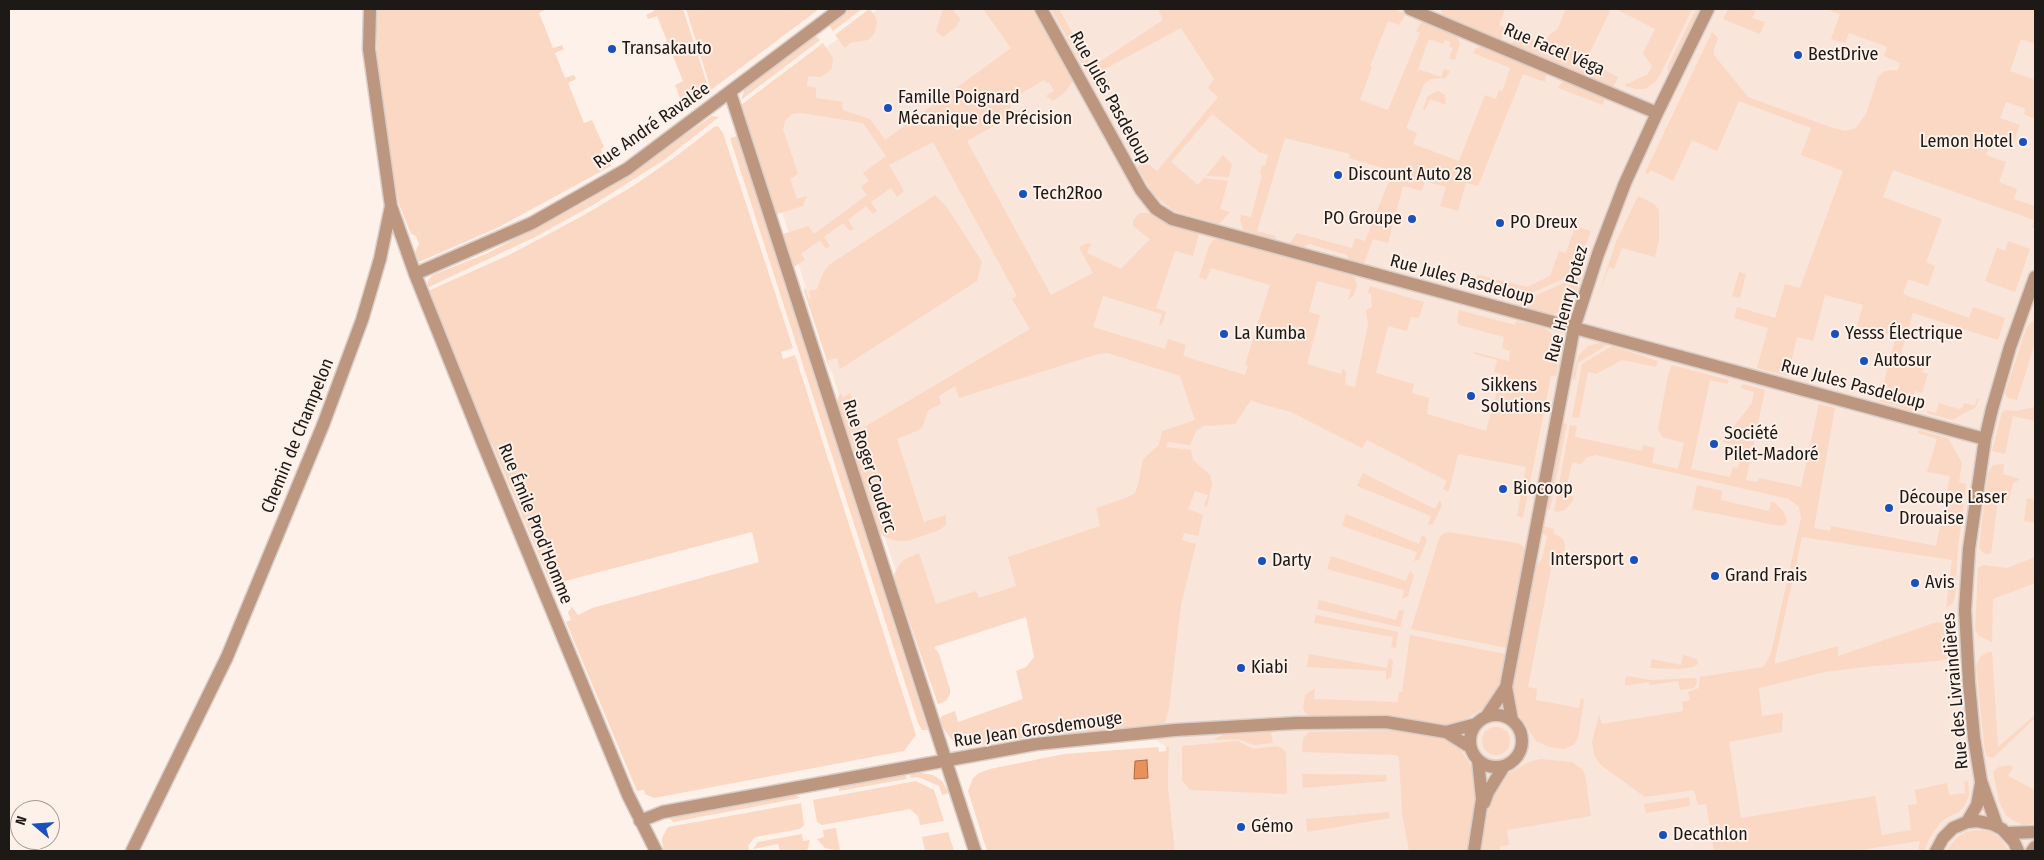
<!DOCTYPE html>
<html>
<head>
<meta charset="utf-8">
<style>
	body { margin:0 }
	#map { position:relative; width:2044px; height:860px; overflow:hidden; background:#fef1ea; font-family:"Fira Sans Condensed",sans-serif }
	canvas { display:block }
	.frame { position:absolute; inset:0; border:10px solid #1d1916; pointer-events:none }
	.north { position:absolute; left:10px; top:800px; width:50px; height:50px; box-sizing:border-box; background:#fef1ea; border:1px solid #a49b95; border-radius:50%; rotate:288deg; font-size:14px; font-weight:700; line-height:20px; text-align:center; color:#1d1916 }
	.north::after { content:''; display:block; margin:auto; width:18px; height:22px; background:#1850bc; clip-path:polygon(50% 0,100% 100%,50% 72%,0 100%) }
</style>
</head>
<body>
<div id="map">
<canvas width="2044" height="860"></canvas>
<div class="frame"></div>
<div class="north">N</div>
</div>
<script>
const g = document.querySelector('canvas').getContext('2d');
g.lineJoin = 'round';
function fillPath(path, color) { g.fillStyle = color; g.fill(path, 'evenodd'); }
const toPath = rows => new Path2D(rows.map(r => 'M' + r).join(''));
function strokePath(path, color, width, dash) { g.strokeStyle = color; g.lineWidth = width; g.lineCap = dash ? 'butt' : 'round'; g.setLineDash(dash || []); g.stroke(path); }
function label(font, color, halo, rows, align = 'center') {
  g.font = font + ' "Fira Sans Condensed",sans-serif'; g.lineWidth = 4; g.setLineDash([]); g.textBaseline = 'middle'; g.strokeStyle = halo; g.fillStyle = color; for (const [text, x, y, turn = 0] of rows) {
    g.save(); g.translate(x, y); g.rotate((+turn || 0) * Math.PI / 180); g.textAlign = isNaN(turn) ? turn : align; if (halo) g.strokeText(text, 0, 0); g.fillText(text, 0, 0); g.restore();
  }
}
const built = toPath([
	[878,9,2035,9,2035,851,1175,851,1168,786,1169,747,1166,747,1111,708,1131,559,917,636,854,443,749,105]
]);
const green = toPath([
	[377,9,547,9,539,13,553,48,562,45,564,49,555,53,565,78,574,75,576,79,568,83,584,123,592,120,604,147,601,149,606,161,609,159,611,166,499,227,419,262,415,252,419,244,416,236,411,234,399,204,388,151,377,54],
	[654,9,683,9,710,93,688,109,683,106,675,85,683,81,669,46,660,49,658,45,667,41,657,16,648,19,646,15,654,11],
	[686,9,819,9,711,90],
	[849,9,862,9,833,31,828,24],
	[869,9,874,14,877,22,874,34,868,40,850,43,845,48,835,35],
	[943,9,952,9,961,20,957,23,958,25,943,37,936,31],
	[983,9,1034,9,1073,81,1065,92,1053,101,1046,96,1054,91,1049,82,1046,83,1044,80,1009,100,1011,108,1008,110,1011,115,1019,110,1022,114,1010,121,1008,118,967,141,1051,295,1093,273,1079,247,1087,243,1091,244,1087,253,1121,269,1150,239,1133,226,1133,221,1139,213,1148,213,1171,225,1199,233,1193,256,1175,251,1156,308,1166,312,1162,325,1159,324,1162,314,1103,296,1093,327,1165,349,1168,339,1186,345,1183,356,1245,375,1248,366,1245,365,1270,285,1211,268,1206,280,1199,277,1209,246,1213,240,1218,239,1351,275,1355,278,1357,285,1354,295,1348,300,1351,290,1317,281,1309,312,1320,315,1307,364,1341,374,1343,368,1346,373,1345,385,1355,387,1368,325,1366,310,1372,307,1371,294,1368,293,1369,288,1370,286,1424,302,1419,318,1411,317,1407,331,1388,326,1376,373,1414,384,1412,393,1429,398,1427,414,1486,431,1502,374,1494,372,1497,360,1474,354,1474,352,1509,361,1510,351,1502,348,1504,337,1459,325,1457,320,1459,310,1515,325,1516,321,1544,327,1557,339,1561,350,1560,358,1556,376,1551,376,1523,518,1517,516,1526,467,1458,454,1451,483,1448,492,1443,489,1447,481,1367,440,1362,448,1291,412,1261,404,1251,400,1235,424,1203,426,1196,431,1190,445,1168,442,1166,447,1191,450,1193,460,1210,475,1212,484,1207,507,1204,506,1208,495,1195,491,1188,509,1203,515,1198,536,1184,533,1182,540,1196,544,1181,605,1169,708,1165,722,1160,725,1030,737,976,746,964,745,951,739,942,726,940,719,942,716,955,711,958,722,1023,699,1016,671,1026,667,1034,657,1026,617,934,647,939,654,950,689,950,694,946,701,938,704,895,581,894,574,900,564,905,559,919,553,936,604,976,591,979,598,1016,586,1008,557,1100,526,1096,508,1128,497,1135,493,1138,485,1143,459,1159,445,1162,431,1195,420,1180,376,1108,353,1098,354,959,398,955,386,939,396,941,404,928,410,923,426,919,430,897,439,924,522,946,515,946,525,939,530,908,541,896,541,883,536,878,531,837,403,838,397,841,393,843,398,850,393,861,429,1030,329,1012,299,1017,296,933,142,889,165,904,191,897,197,891,188,871,202,877,211,873,214,866,206,848,220,854,229,850,231,843,223,824,237,830,246,826,249,820,240,801,254,805,260,794,267,783,234,808,226,814,234,867,195,861,187,869,181,863,173,886,156,863,123,802,113,792,114,785,121,783,129,798,174,790,179,797,199,807,196,803,206,777,214,741,105,823,43,833,58,832,68,827,73,820,77,808,76,807,86,816,88,816,98,844,102,842,104,843,110,870,119,885,140,1011,48],
	[1051,9,1059,9,1092,67,1163,20,1158,9,1394,9,1406,14,1399,25,1388,21,1370,66,1372,67,1360,100,1388,110,1420,33,1416,31,1422,21,1456,35,1460,43,1455,60,1449,58,1453,48,1449,46,1451,42,1445,40,1443,44,1429,39,1418,69,1441,77,1444,69,1450,71,1446,78,1431,79,1424,84,1406,128,1417,133,1413,144,1459,161,1485,95,1496,99,1499,90,1502,91,1504,87,1510,68,1473,53,1475,49,1482,46,1544,71,1546,75,1545,82,1523,74,1478,186,1466,183,1458,211,1440,206,1446,187,1425,181,1422,191,1403,186,1388,243,1373,239,1364,263,1361,265,1350,261,1347,255,1309,244,1302,248,1288,245,1297,233,1352,248,1355,238,1365,241,1393,171,1349,158,1350,154,1285,138,1257,231,1276,236,1275,239,1243,230,1240,219,1241,215,1251,217,1262,175,1260,174,1262,165,1265,166,1268,155,1259,152,1212,114,1171,162,1198,185,1204,178,1228,181,1220,209,1230,212,1219,224,1174,211,1154,195,1138,168,1141,163,1149,165,1157,171,1218,97,1208,88,1214,79,1181,28,1103,70,1109,82,1096,88],
	[1440,9,1505,9,1499,25,1506,28,1501,40,1443,15],
	[1566,9,1611,9,1586,60,1618,77,1613,88,1512,45,1517,33,1544,44,1549,35,1557,30],
	[1616,9,1692,9,1660,75,1654,83,1645,89,1636,89,1625,86,1627,83,1630,84,1631,82,1648,74,1652,66,1643,53,1655,29],
	[1696,9,1700,9,1669,71,1667,68],
	[1728,9,1756,9,1752,18,1765,22,1760,34,1723,19],
	[1826,9,2035,9,2035,44,2021,39,2010,71,2035,80,2035,119,2024,114,2025,108,2006,102,2000,118,2020,125,2012,146,1992,139,1986,155,2006,162,1999,182,2017,189,2014,199,2035,206,2035,229,2032,227,2034,220,1893,170,1883,197,1942,219,1926,262,1935,266,1928,286,1908,279,1903,294,1969,318,1973,307,2005,318,1998,340,1913,313,1901,354,1925,361,1922,372,1928,374,1922,393,1915,391,1909,406,1916,409,1915,412,1879,401,1896,336,1857,326,1863,305,1825,295,1813,341,1797,337,1788,376,1757,368,1768,328,1734,318,1737,307,1775,318,1785,284,1800,288,1843,171,1801,155,1811,128,1739,101,1717,151,1692,140,1673,181,1651,170,1648,174,1645,173,1712,32,1718,38,1714,50,1714,55,1748,97,1830,127,1845,131,1856,128,1866,114,1878,77,1885,71,1898,70,1900,63,1884,56,1887,47,1849,33,1845,43,1831,39,1840,14],
	[812,37,817,37,820,40,741,100,746,85],
	[1566,80,1605,96,1603,105,1558,88,1561,83],
	[1438,91,1445,95,1446,105,1430,99,1425,110,1423,109,1428,96],
	[712,116,719,117,664,160,593,205,537,236,427,288,428,280,433,275,488,253,583,203,620,180],
	[718,126,723,133,793,348,781,352,783,359,795,355,916,735,904,751,654,798,645,794,644,790,637,791,566,622,571,620,568,612,572,607,578,615,592,608,759,562,752,532,565,581,566,590,552,587,492,444,486,437,428,291,511,254,584,215,633,186,675,157,714,127],
	[737,136,928,730,922,730,918,723,730,138],
	[1223,155,1232,164,1229,177,1206,176],
	[935,195,946,206,982,262,977,281,840,369,837,358,828,360,832,376,804,291,805,287,809,299,811,298,809,291,817,289,823,273,829,265],
	[1638,196,1654,204,1659,210,1659,239,1655,257,1622,248,1614,269,1609,267,1597,299,1616,242],
	[1575,226,1591,231,1576,273,1516,300,1469,287,1473,278,1479,275,1527,287,1550,276,1559,251,1566,253],
	[2008,241,2030,249,2015,292,1985,281,1997,248,2005,251],
	[1739,272,1746,274,1740,298,1732,296],
	[1577,277,1581,278,1577,291,1571,303,1561,312,1547,315,1519,307,1521,302],
	[2035,319,2035,343,2017,400,2008,398,2005,393,2024,335,2027,327],
	[1599,343,1608,344,1578,363,1575,380,1572,379,1578,356,1588,346],
	[1612,346,1658,361,1656,367,1622,360,1596,374,1588,372,1579,418,1572,417,1582,364],
	[1672,365,1729,380,1727,384,1710,380,1691,469,1730,477,1733,467,1738,468,1743,446,1722,442,1752,403,1754,392,1740,388,1743,384,1765,390,1746,480,1758,482,1759,478,1801,487,1819,404,1835,408,1814,528,1830,531,1831,526,1936,546,1950,476,1927,472,1937,439,1918,433,1918,430,1948,438,1962,463,1959,482,1966,484,1958,547,1955,596,1953,603,1946,608,1952,560,1802,537,1774,664,1838,646,1838,656,1937,622,1947,624,1958,632,1957,650,1951,657,1939,661,1873,666,1825,672,1759,688,1762,716,1783,713,1782,732,1729,742,1741,818,1875,796,1882,835,1911,830,1908,805,1917,804,1915,790,1947,783,1949,795,1965,793,1964,782,1968,781,1969,795,1965,805,1959,812,1946,818,1940,823,1930,837,1924,851,1918,851,1920,841,1853,851,1714,851,1706,804,1698,805,1694,790,1645,797,1601,765,1594,755,1592,742,1599,715,1602,724,1683,711,1682,702,1690,700,1688,692,1699,688,1700,677,1763,667,1765,665,1771,653,1801,518,1799,507,1789,499,1596,455,1587,457,1581,464,1572,462,1565,495,1574,497,1573,501,1565,510,1558,512,1554,511,1570,425,1577,426,1575,437,1642,451,1643,445,1655,448,1652,463,1678,469,1684,443,1662,437,1658,429,1668,375],
	[1977,399,1979,399,1976,407,1952,420,1927,413,1927,411,1936,413,1939,403,1959,409,1963,407,1964,403,1975,406],
	[2035,407,2035,421,2013,416,2005,454,1992,451,2002,412,2006,410,2016,411],
	[1563,423,1567,424,1550,510,1546,509],
	[2004,464,2003,474,2020,479,2013,483,2009,500,1998,499,1991,554,1985,554,1979,548,1988,473,1993,465],
	[1363,473,1435,509,1440,500,1442,505,1433,524,1428,525,1431,516,1357,486],
	[1697,485,1722,491,1721,500,1769,511,1771,502,1774,502,1784,512,1787,521,1784,525,1780,526,1692,509],
	[2027,498,2035,500,2035,523,2024,521],
	[1346,514,1419,544,1422,535,1425,537,1427,540,1419,560,1414,561,1417,552,1342,526],
	[1543,526,1554,529,1553,533,1563,539,1565,546,1564,555,1554,553,1528,687,1537,689,1536,700,1579,708,1581,698,1584,700,1578,738,1574,745,1564,749,1549,747,1536,741,1519,715,1512,691,1536,566,1542,559,1547,537,1542,532],
	[1448,532,1517,543,1523,546,1525,551,1507,648,1411,629,1439,539,1443,534],
	[1331,556,1406,581,1410,571,1414,575,1408,596,1402,599,1404,590,1327,569],
	[2035,557,2035,583,1993,599,1992,642,1979,636,1975,630,1978,568,1983,565,2007,568],
	[1319,600,1396,620,1399,610,1404,611,1400,627,1317,609],
	[1316,615,1398,632,1396,648,1391,647,1393,637,1314,623],
	[1410,635,1505,654,1499,688,1489,705,1458,724,1447,726,1391,715,1312,717,1306,714,1303,708,1305,695,1315,688,1314,699,1398,702,1399,692,1402,692],
	[1988,652,1992,652,1998,747,2035,715,2035,718,1993,758,1987,756,1985,752,1976,665,1980,657],
	[1309,654,1387,668,1389,658,1393,661,1391,677,1386,680,1386,671,1307,667],
	[1683,655,1697,659,1698,664,1693,667,1679,669,1650,668,1652,659,1681,665],
	[1627,676,1651,680,1696,678,1697,683,1694,688,1680,690,1678,681,1650,685,1649,682,1625,686,1625,679],
	'1482 741a14 14 0 1 1 28 0a14 14 0 1 1-28 0Z',
	[1397,730,1450,740,1459,747,1470,765,1475,775,1477,802,1467,851,1409,851,1402,813,1399,758,1396,755,1302,752,1303,739,1309,732],
	[1271,732,1273,743,1254,745,1238,739,1213,740,1226,733],
	[1237,741,1254,749,1276,746,1282,748,1286,753,1287,794,1190,790,1182,780,1182,746],
	[1169,746,1168,786,1175,851,987,851,968,791,973,778,979,773,990,769,1064,754,1158,747,1159,752,1166,751,1166,747],
	[1540,759,1572,762,1582,769,1585,775,1591,816,1507,830,1509,845,1500,846,1500,851,1481,851,1490,799,1505,775,1529,762],
	[2010,765,2013,767,2008,776,2035,790,2035,823,2024,825,2014,821,2006,815,1999,801,1993,772,1999,767],
	[922,773,933,775,942,781,949,793,942,795,939,786,918,777,911,778,910,774],
	[1302,774,1386,775,1387,781,1303,788],
	[906,775,906,779,839,791,839,787],
	[916,781,934,790,944,821,920,825,918,816,910,809,822,825,817,822,813,800],
	[796,795,800,798,673,822,670,818],
	[1689,797,1690,806,1646,813,1644,804],
	[801,803,804,825,800,829,755,837,748,846,749,851,663,851,662,838,668,827],
	[1389,812,1390,818,1307,832,1306,819],
	[835,828,836,829,840,851,825,848,817,839,824,837,823,830],
	[1977,830,1988,831,1999,837,2009,851,1946,851,1957,837,1966,832],
	[948,832,954,851,925,851,922,837],
	[802,834,803,841,810,840,807,851,780,851,778,844,753,849,758,842]
]);
const water = toPath([
	[1147,760,1148,778,1134,779,1135,761,1147,760]
]);
const minor = toPath([
	[1041,9,1141,190,1156,209,1172,219,1985,439],
	[1410,9,1657,113],
	[730,92,975,851],
	[391,206,415,274,484,446,628,795,656,851],
	[415,274,532,223,627,169,840,9],
	'1470 741a26 26 0 1 1 52 0a26 26 0 1 1-52 0Z',
	[1486,717,1506,687],
	[1512,720,1506,687,1574,328,1598,254,1625,183,1657,113,1708,9],
	[1446,732,1476,724],
	[1484,803,1488,792,1504,766],
	[640,821,663,812,1036,744,1175,730,1296,723,1386,722,1446,732,1470,747],
	[1967,822,1977,805,1981,783],
	[1997,826,1981,781,1974,738,1969,683,1965,610,1969,549,1985,439,1992,409,2010,347,2035,277],
	[2007,833,2035,832],
	[132,851,227,657,323,425,362,320,380,259,391,206,369,49,370,9],
	[1474,851,1482,799,1478,760],
	[1936,851,1943,838,1953,828,1967,822,1977,821,1992,824,2002,829,2014,842,2018,851],
	[2032,851,2035,847]
]);
const markers = [
	[612,49,5,"#1850bc"],
	[1798,55,5,"#1850bc"],
	[888,108,5,"#1850bc"],
	[2023,142,5,"#1850bc"],
	[1338,175,5,"#1850bc"],
	[1023,194,5,"#1850bc"],
	[1412,219,5,"#1850bc"],
	[1500,223,5,"#1850bc"],
	[1224,334,5,"#1850bc"],
	[1835,334,5,"#1850bc"],
	[1864,361,5,"#1850bc"],
	[1471,396,5,"#1850bc"],
	[1714,444,5,"#1850bc"],
	[1503,489,5,"#1850bc"],
	[1889,508,5,"#1850bc"],
	[1634,560,5,"#1850bc"],
	[1262,561,5,"#1850bc"],
	[1715,576,5,"#1850bc"],
	[1915,583,5,"#1850bc"],
	[1241,668,5,"#1850bc"],
	[1241,827,5,"#1850bc"],
	[1663,835,5,"#1850bc"]
];
const poiNames = [
	["Transakauto",622,49],
	["BestDrive",1808,55],
	["Famille Poignard",898,98],
	["Mécanique de Précision",898,119],
	["Lemon Hotel",2013,142,"right"],
	["Discount Auto 28",1348,175],
	["Tech2Roo",1033,194],
	["PO Groupe",1402,219,"right"],
	["PO Dreux",1510,223],
	["La Kumba",1234,334],
	["Yesss Électrique",1845,334],
	["Autosur",1874,361],
	["Sikkens",1481,386],
	["Solutions",1481,407],
	["Société",1724,434],
	["Pilet-Madoré",1724,455],
	["Biocoop",1513,489],
	["Découpe Laser",1899,498],
	["Drouaise",1899,519],
	["Intersport",1624,560,"right"],
	["Darty",1272,561],
	["Grand Frais",1725,576],
	["Avis",1925,583],
	["Kiabi",1251,668],
	["Gémo",1251,827],
	["Decathlon",1673,835]
];
const streetNames = [
	["Rue Facel Véga",1554,50,23],
	["Rue Jules Pasdeloup",1110,98,61],
	["Rue André Ravalée",652,126,-35],
	["Rue Jules Pasdeloup",1462,280,15],
	["Rue Henry Potez",1567,304,-75],
	["Rue Jules Pasdeloup",1853,385,15],
	["Chemin de Champelon",298,436,-68],
	["Rue Roger Couderc",869,466,72],
	["Rue Émile Prod'Homme",535,524,68],
	["Rue des Livraindières",1956,691,-95],
	["Rue Jean Grosdemouge",1038,730,-8]
];
fillPath(built, '#f9e5d9');
fillPath(green, '#fbd8c3');
fillPath(water, '#e89159');
strokePath(water, '#ab6d45', 1);
strokePath(minor, '#dacec8', 15);
strokePath(minor, '#bd967f', 12);
for (const [x, y, r, color] of markers) { const dot = new Path2D(); dot.arc(x, y, r, 0, 2 * Math.PI); g.fillStyle = color; g.fill(dot); strokePath(dot, '#fef1ea', 2); }
label('18px', '#1d1916', '#fef1ea', poiNames, 'left');
label('18px', '#1d1916', '#fef1ea', streetNames);
</script>
</body>
</html>
